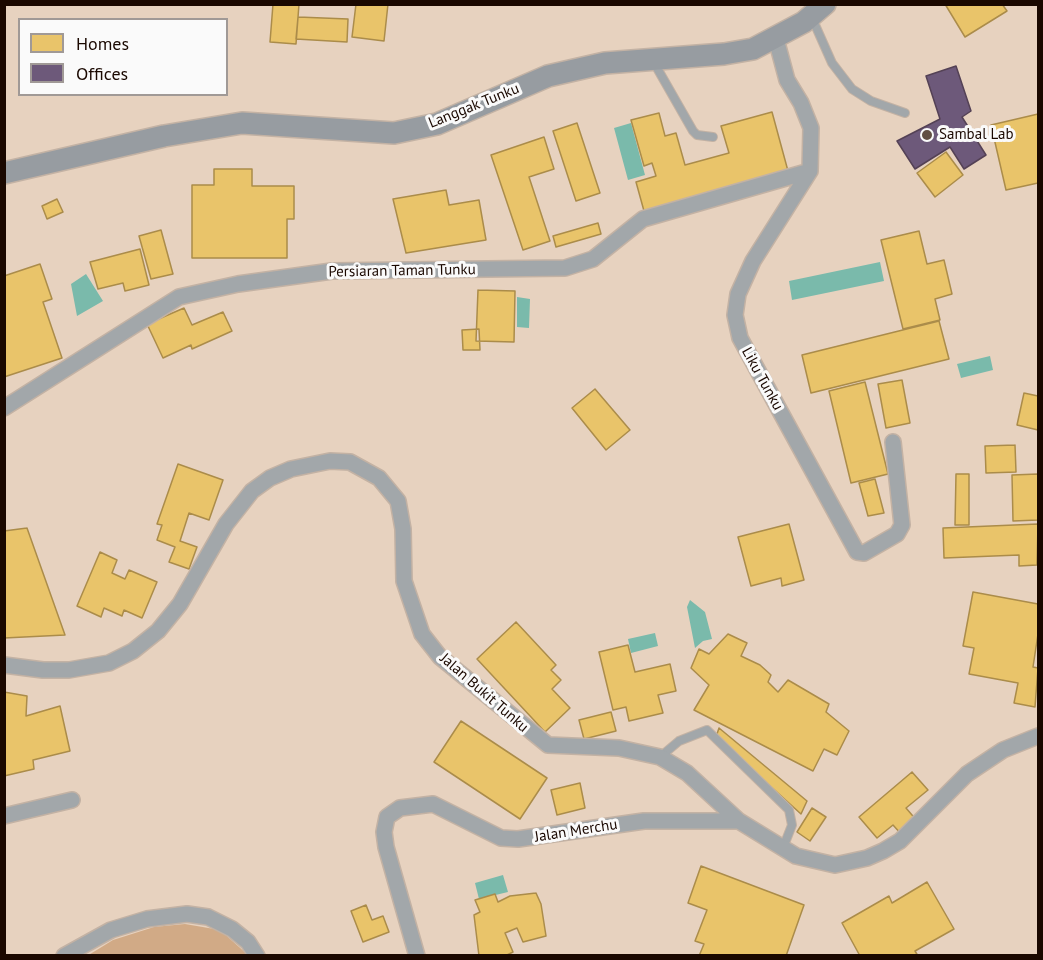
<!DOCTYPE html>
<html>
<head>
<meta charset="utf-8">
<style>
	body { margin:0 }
	#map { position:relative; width:1043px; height:960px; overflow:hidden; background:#e7d2bf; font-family:"PT Sans",sans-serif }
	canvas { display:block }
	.frame { position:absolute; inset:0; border:6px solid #1a0800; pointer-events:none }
	.legend { position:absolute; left:18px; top:18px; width:210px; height:78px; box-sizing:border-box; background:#fafafa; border:2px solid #a09996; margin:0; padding:8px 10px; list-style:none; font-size:18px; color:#1a0800 }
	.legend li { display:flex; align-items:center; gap:12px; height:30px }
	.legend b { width:30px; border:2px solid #a09996 }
</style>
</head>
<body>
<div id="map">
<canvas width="1043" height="960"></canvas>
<div class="frame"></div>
<ul class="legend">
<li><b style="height:16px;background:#e9c46a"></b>Homes</li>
<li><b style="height:16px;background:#6d597a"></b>Offices</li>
</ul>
</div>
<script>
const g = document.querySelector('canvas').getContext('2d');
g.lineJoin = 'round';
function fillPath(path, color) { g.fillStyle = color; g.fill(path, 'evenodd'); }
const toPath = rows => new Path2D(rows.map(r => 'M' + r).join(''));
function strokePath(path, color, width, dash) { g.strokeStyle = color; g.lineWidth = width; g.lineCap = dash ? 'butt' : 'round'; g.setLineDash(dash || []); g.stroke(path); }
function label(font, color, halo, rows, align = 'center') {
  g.font = font + ' "PT Sans",sans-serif'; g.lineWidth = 6; g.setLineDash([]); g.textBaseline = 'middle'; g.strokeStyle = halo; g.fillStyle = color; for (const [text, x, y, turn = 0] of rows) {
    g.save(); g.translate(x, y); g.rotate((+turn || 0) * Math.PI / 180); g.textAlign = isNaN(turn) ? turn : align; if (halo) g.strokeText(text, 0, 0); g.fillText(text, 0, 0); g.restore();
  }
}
const forest = toPath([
	[185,924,220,930,248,955,87,956,113,940,154,927]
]);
const water = toPath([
	[631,123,645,175,628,180,614,128],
	[880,262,884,281,792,300,789,281],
	[86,274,103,301,77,316,71,284],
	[517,297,530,299,529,328,517,327],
	[990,356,993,370,961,378,957,364],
	[690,600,705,612,712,639,703,641,695,648,687,607],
	[655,633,658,646,631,653,628,639],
	[503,875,508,892,479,899,475,883]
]);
const homes = toPath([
	[273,4,299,4,296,44,270,42,273,4],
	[356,4,388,4,384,41,352,37,356,4],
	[945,4,1002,4,1007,11,965,37,945,4],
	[298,17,348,19,347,42,296,39,298,17],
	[772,112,788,171,644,211,636,182,656,176,652,163,644,166,631,120,659,113,665,136,676,133,685,165,729,153,721,126,772,112],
	[1038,114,1038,183,1006,190,991,125,1038,114],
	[577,123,600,193,576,201,553,131,577,123],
	[544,137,554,169,529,177,550,241,523,250,491,155,544,137],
	[946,152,963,175,935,197,917,173,946,152],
	[214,169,252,169,252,186,294,186,294,219,287,219,287,258,192,258,192,185,214,185,214,169],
	[446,190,449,205,479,200,486,240,406,253,393,199,446,190],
	[57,199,63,212,47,219,42,206,57,199],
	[598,223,601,234,556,247,553,236,598,223],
	[161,230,173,274,151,279,139,236,161,230],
	[919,231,927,264,944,260,952,294,935,299,940,320,903,329,881,240,919,231],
	[140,249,149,285,125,291,123,283,98,289,90,262,140,249],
	[40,264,52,299,43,302,62,358,4,377,4,276,40,264],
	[478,290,515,291,514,342,476,341,478,290],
	[184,308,192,325,223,312,232,331,192,349,191,345,163,358,147,324,184,308],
	[939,321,949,359,811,393,802,355,939,321],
	[479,329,480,350,463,350,462,330,479,329],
	[902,380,910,423,886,428,878,384,902,380],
	[865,382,888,474,851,483,829,391,865,382],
	[595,389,630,430,606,450,572,408,595,389],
	[1024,393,1038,396,1038,430,1017,425,1024,393],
	[1015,445,1016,472,986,473,985,446,1015,445],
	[178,464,223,480,209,520,189,513,180,541,197,547,189,569,169,562,175,547,157,540,162,525,157,524,178,464],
	[956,474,969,474,969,525,955,525,956,474],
	[1038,474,1038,520,1013,521,1012,475,1038,474],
	[875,479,884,513,868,516,859,483,875,479],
	[789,524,804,580,782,586,781,578,751,586,738,537,789,524],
	[1038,524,1037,565,1019,566,1019,555,944,558,943,528,1038,524],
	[27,528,65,635,4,638,4,531,27,528],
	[100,552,117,560,112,573,125,579,129,570,157,582,142,618,124,610,122,616,104,608,101,617,77,606,100,552],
	[973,592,1038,604,1038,634,1033,667,1038,668,1035,707,1014,703,1018,683,969,674,974,648,963,646,973,592],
	[516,622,556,665,551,670,561,680,552,689,570,708,545,732,477,659,516,622],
	[728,634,747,643,741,656,760,665,771,675,768,682,778,692,788,680,829,704,826,712,849,731,837,755,824,749,813,771,694,710,709,685,691,668,699,649,709,654,728,634],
	[628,645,635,672,670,664,676,691,658,695,663,713,629,721,626,707,613,710,599,652,628,645],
	[4,692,27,696,26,716,60,706,70,751,33,760,34,769,4,776,4,692],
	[611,712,616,731,584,739,579,720,611,712],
	[461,721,547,778,520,819,434,762,461,721],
	[719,728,807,801,801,814,716,737,719,728],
	[912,772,928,790,906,808,918,822,902,835,893,825,877,838,859,817,912,772],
	[580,783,585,808,557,815,551,790,580,783],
	[812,808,826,817,810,841,797,832,812,808],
	[701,866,804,905,786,956,699,956,704,944,695,941,707,910,688,903,701,866],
	[927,882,954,929,915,951,918,956,860,956,842,923,889,896,892,903,927,882],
	[536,893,541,904,546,936,523,942,517,928,505,933,513,952,505,956,479,956,474,915,480,912,475,900,495,894,498,902,510,896,536,893],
	[366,905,372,920,383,916,389,932,363,942,351,911,366,905]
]);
const offices = toPath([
	[956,66,971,111,962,117,986,155,964,169,950,147,915,169,897,141,940,119,926,76,956,66]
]);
const lane = toPath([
	[812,18,832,63,852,89,871,101,905,113],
	[653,61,693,131,697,135,713,137],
	[660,757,679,741,707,730,789,810,792,825,783,848]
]);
const street = toPath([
	[776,39,787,80,801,103,811,128,810,171,753,261,738,294,735,315,740,338,857,552,864,553,897,534,902,525,893,442],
	[4,408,179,297,238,284,332,271,565,268,593,259,643,219,810,171],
	[4,665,43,670,69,670,109,663,133,651,158,631,180,604,226,524,252,491,270,478,291,469,330,461,350,462,379,478,398,501,403,529,404,581,422,634,440,657,548,745,619,748,660,757,687,773,739,821,796,856,835,865,867,858,883,851,900,841,967,774,1003,750,1038,736],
	[4,816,72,800],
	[64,956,111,930,147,919,187,914,208,917,232,929,248,942,257,956],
	[417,956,386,847,384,832,387,817,400,808,433,804,501,838,518,839,644,821,739,821]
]);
const secondary = toPath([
	[4,173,164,136,242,123,394,133,437,124,548,76,605,63,724,54,753,49,804,22,825,4]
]);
const markers = [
	[927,135,6,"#624f43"]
];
const streetNames = [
	["Langgak Tunku",474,106,-22],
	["Persiaran Taman Tunku",402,271,-1],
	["Liku Tunku",762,379,61],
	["Jalan Bukit Tunku",484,693,41],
	["Jalan Merchu",576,831,-9]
];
const poiNames = [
	["Sambal Lab",939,135]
];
fillPath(forest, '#d1aa86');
fillPath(water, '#7abaab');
fillPath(homes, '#e9c46a');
strokePath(homes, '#ab8c4a', 1.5);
fillPath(offices, '#6d597a');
strokePath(offices, '#544155', 1.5);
strokePath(lane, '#c3b2a4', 10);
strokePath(street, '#c3b2a4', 18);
strokePath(secondary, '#c3b2a4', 24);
strokePath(lane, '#a2a7aa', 8);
strokePath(street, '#a2a7aa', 15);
strokePath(secondary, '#979ca1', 21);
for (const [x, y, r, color] of markers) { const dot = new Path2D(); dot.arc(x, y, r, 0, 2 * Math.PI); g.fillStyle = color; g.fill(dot); strokePath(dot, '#fafafa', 2); }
label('15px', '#1a0800', '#fafafa', streetNames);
label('15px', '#1a0800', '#fafafa', poiNames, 'left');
</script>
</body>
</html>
